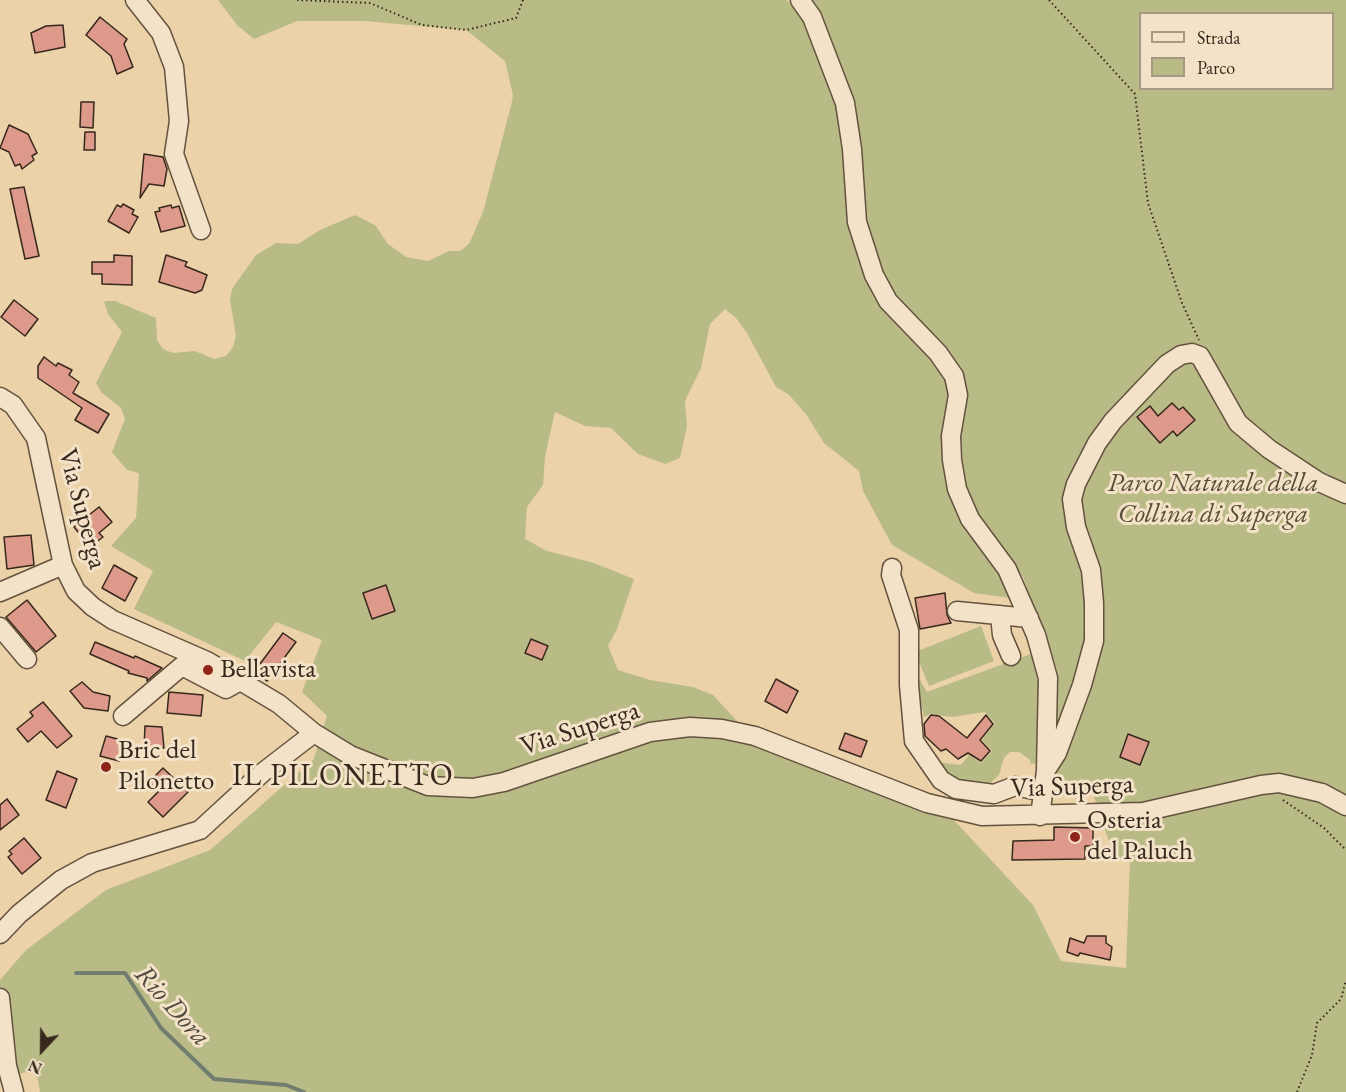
<!DOCTYPE html>
<html>
<head>
<meta charset="utf-8">
<style>
	body { margin:0 }
	#map { position:relative; width:1346px; height:1092px; overflow:hidden; background:#ecd2a9; font-family:"EB Garamond",serif }
	canvas { display:block }
	.legend { position:absolute; left:1139px; top:12px; width:195px; height:78px; box-sizing:border-box; background:#f3e2c7; border:2px solid #a79883; margin:0; padding:8px 10px; list-style:none; font-size:18px; color:#36281c }
	.legend li { display:flex; align-items:center; gap:12px; height:30px }
	.legend b { width:30px; border:2px solid #a79883 }
	.north { position:absolute; left:12px; top:1020px; width:60px; height:60px; -webkit-text-stroke:4px #f3e2c7; paint-order:stroke; rotate:202deg; font-size:16px; font-weight:700; line-height:24px; text-align:center; color:#36281c }
	.north::after { content:''; display:block; margin:auto; width:21px; height:27px; background:#36281c; clip-path:polygon(50% 0,100% 100%,50% 72%,0 100%) }
</style>
</head>
<body>
<div id="map">
<canvas width="1346" height="1092"></canvas>
<ul class="legend">
<li><b style="height:8px;background:#f3e2c7"></b>Strada</li>
<li><b style="height:16px;background:#b9bb86"></b>Parco</li>
</ul>
<div class="north">N</div>
</div>
<script>
const g = document.querySelector('canvas').getContext('2d');
g.lineJoin = 'round';
function fillPath(path, color) { g.fillStyle = color; g.fill(path, 'evenodd'); }
const toPath = rows => new Path2D(rows.map(r => 'M' + r).join(''));
function strokePath(path, color, width, dash) { g.strokeStyle = color; g.lineWidth = width; g.lineCap = dash ? 'butt' : 'round'; g.setLineDash(dash || []); g.stroke(path); }
function label(font, color, halo, rows, align = 'center') {
  g.font = font + ' "EB Garamond",serif'; g.lineWidth = 6; g.setLineDash([]); g.textBaseline = 'middle'; g.strokeStyle = halo; g.fillStyle = color; for (const [text, x, y, turn = 0] of rows) {
    g.save(); g.translate(x, y); g.rotate((+turn || 0) * Math.PI / 180); g.textAlign = isNaN(turn) ? turn : align; if (halo) g.strokeText(text, 0, 0); g.fillText(text, 0, 0); g.restore();
  }
}
const green = toPath([
	[218,0,787,0,804,22,836,105,843,150,848,223,866,279,881,306,931,359,945,380,949,396,943,436,943,460,949,491,962,523,1018,599,974,593,892,545,863,491,859,471,824,443,806,414,788,394,776,387,747,333,736,318,725,309,710,324,701,368,685,401,687,426,680,458,665,464,638,454,611,428,585,426,555,412,545,456,543,485,527,507,525,539,547,551,594,563,634,579,617,629,608,646,618,670,650,680,693,687,713,695,738,722,657,728,503,778,428,783,322,732,327,716,302,692,322,640,276,622,245,661,134,609,153,571,111,546,136,518,139,473,127,470,112,452,125,419,121,408,102,393,96,383,122,332,108,314,104,301,115,301,156,318,157,340,163,349,173,353,195,351,214,359,226,356,233,347,236,336,230,300,232,289,256,255,276,243,298,244,320,230,355,215,375,225,388,244,406,257,428,261,449,251,460,251,469,244,483,212,511,106,513,95,505,61,466,30,364,21,297,21,254,39,237,25],
	[810,0,1346,0,1346,1092,40,1092,36,1070,0,1078,0,980,26,950,106,890,210,850,314,759,319,741,426,791,651,738,731,730,951,817,1033,905,1061,961,1126,968,1130,858,1115,859,1093,794,1044,797,1058,699,1057,670,1023,577,977,515,965,486,960,459,959,437,966,395,895,296,881,272,865,220,853,101,836,55,819,14],
	[1140,14,1332,14,1332,88,1140,88],
	[981,626,994,661,929,686,915,652],
	[1036,652,1042,678,1038,763,1031,764,1030,760,1019,752,1010,752,1004,758,999,775,986,787,946,775,935,762,961,765,969,755,981,763,992,751,982,740,995,723,985,712,952,717,930,714,924,717,916,680,920,680,927,692]
]);
const stream = toPath([
	[76,973,125,973,161,1028,214,1079,286,1085,304,1092]
]);
const building = toPath([
	[100,17,127,39,124,44,133,67,117,74,111,56,86,35,100,17],
	[63,25,65,47,35,53,31,33,46,26,63,25],
	[81,102,94,102,93,128,80,127,81,102],
	[9,125,28,134,37,153,32,156,34,160,22,169,20,164,15,166,9,152,0,148,9,125],
	[85,132,95,132,95,150,84,150,85,132],
	[144,154,163,157,167,169,164,186,149,184,140,198,144,154],
	[24,187,39,256,25,259,10,189,24,187],
	[123,204,134,210,132,214,138,217,129,233,108,221,117,205,121,207,123,204],
	[171,205,172,208,179,206,185,226,161,232,155,212,160,211,159,208,171,205],
	[114,255,132,256,132,285,102,284,102,274,92,274,92,262,114,262,114,255],
	[166,255,187,262,185,266,207,275,202,290,195,293,159,282,166,255],
	[14,300,38,319,25,336,1,317,14,300],
	[44,357,56,366,58,363,72,370,69,375,79,382,73,393,109,414,98,433,75,420,82,408,38,378,38,366,44,357],
	[1172,403,1179,410,1183,407,1195,420,1177,436,1173,431,1160,443,1137,417,1150,406,1158,416,1172,403],
	[99,507,112,522,99,533,103,537,90,547,74,527,99,507],
	[31,535,34,565,7,569,4,537,31,535],
	[114,565,137,578,125,601,102,588,114,565],
	[386,585,395,611,372,619,363,593,386,585],
	[945,593,947,615,951,623,920,629,915,598,945,593],
	[27,600,56,636,36,652,6,617,27,600],
	[283,633,296,642,267,681,254,672,283,633],
	[531,639,548,646,542,660,525,653,531,639],
	[95,642,134,658,135,656,162,668,147,681,147,678,128,673,129,671,90,654,95,642],
	[776,679,798,691,787,713,765,701,776,679],
	[82,682,93,692,110,696,108,711,84,708,70,691,82,682],
	[169,692,203,695,201,716,167,713,169,692],
	[43,702,72,736,57,748,41,731,28,742,17,729,33,716,30,712,43,702],
	[931,715,939,716,967,738,986,715,993,724,980,740,990,751,981,761,968,753,958,759,946,749,941,751,925,736,924,724,931,715],
	[145,726,162,727,164,748,144,748,145,726],
	[845,733,867,741,861,757,839,749,845,733],
	[1128,734,1149,742,1140,765,1120,757,1128,734],
	[106,736,125,741,119,761,100,756,106,736],
	[163,768,188,792,163,817,148,802,159,791,149,782,163,768],
	[57,771,77,779,66,808,46,800,57,771],
	[7,799,19,815,0,830,0,805,7,799],
	[1054,827,1093,828,1093,846,1085,846,1085,859,1012,860,1013,841,1054,840,1054,827],
	[24,838,41,858,22,874,8,857,12,854,9,851,24,838],
	[1087,936,1106,936,1106,943,1112,947,1110,960,1080,953,1078,956,1067,952,1070,938,1084,943,1087,936]
]);
const path = toPath([
	[297,0,370,3,422,25,466,30,516,18,523,0],
	[1049,0,1135,94,1148,203,1182,303,1199,340],
	[1283,800,1324,828,1346,850],
	[1297,1092,1312,1055,1317,1023,1341,999,1346,980]
]);
const minor = toPath([
	[135,0,161,33,174,67,179,121,174,154,201,230],
	[800,0,812,17,845,103,852,149,857,222,874,275,888,301,938,353,954,376,958,395,951,436,952,460,957,489,970,519,1007,569,1036,635,1048,678,1046,771,1040,816],
	[0,397,13,405,36,438,63,565,76,591,93,607,113,620,207,661,279,704,314,733,350,755,428,786,473,788,504,782,650,732,690,727,722,729,755,736,927,803,982,816,1143,812,1261,785,1279,783,1322,793,1346,806],
	[892,568,891,575,909,630,909,685,914,741,941,780,956,789,994,794,1015,786,1043,792],
	[0,592,63,565],
	[957,611,1029,618],
	[1000,615,1002,635,1011,656],
	[0,627,27,659],
	[123,716,182,666,226,689,240,681],
	[1048,767,1057,753,1082,685,1094,641,1094,603,1091,570,1076,527,1072,499,1076,484,1097,443,1113,421,1167,364,1181,355,1192,353,1200,356,1238,423,1269,449,1319,482,1346,494],
	[0,934,19,914,61,880,92,863,200,830,262,773,314,733],
	[0,998,7,1066,14,1092]
]);
const markers = [
	[208,670,6,"#8f2418"],
	[106,767,6,"#8f2418"],
	[1075,837,6,"#8f2418"]
];
const parkNames = [
	["Parco Naturale della",1213,484],
	["Collina di Superga",1213,515]
];
const streetNames = [
	["Via Superga",82,509,75],
	["Via Superga",580,729,-18],
	["Via Superga",1072,787,-2]
];
const poiNames = [
	["Bellavista",220,670],
	["Bric del",118,751],
	["Pilonetto",118,782],
	["Osteria",1087,821],
	["del Paluch",1087,852]
];
const waterNames = [
	["Rio Dora",172,1006,48]
];
const quarterNames = [
	["IL PILONETTO",343,777]
];
fillPath(green, '#b9bb86');
strokePath(stream, '#717e6f', 4);
fillPath(building, '#dd9989');
strokePath(building, '#36281c', 1.5);
strokePath(minor, '#64523f', 21);
strokePath(path, '#36281c', 2, [1.5, 3]);
strokePath(minor, '#f3e2c7', 18);
for (const [x, y, r, color] of markers) { const dot = new Path2D(); dot.arc(x, y, r, 0, 2 * Math.PI); g.fillStyle = color; g.fill(dot); strokePath(dot, '#f3e2c7', 2); }
label('italic 27px', '#574d36', '#f3e2c7', parkNames);
label('27px', '#36281c', '#f3e2c7', streetNames);
label('27px', '#36281c', '#f3e2c7', poiNames, 'left');
label('italic 28px', '#4f4c3f', '#f3e2c7', waterNames);
g.letterSpacing = '1.5px';
label('30px', '#36281c', '#f3e2c7', quarterNames);
g.letterSpacing = '0px';
</script>
</body>
</html>
